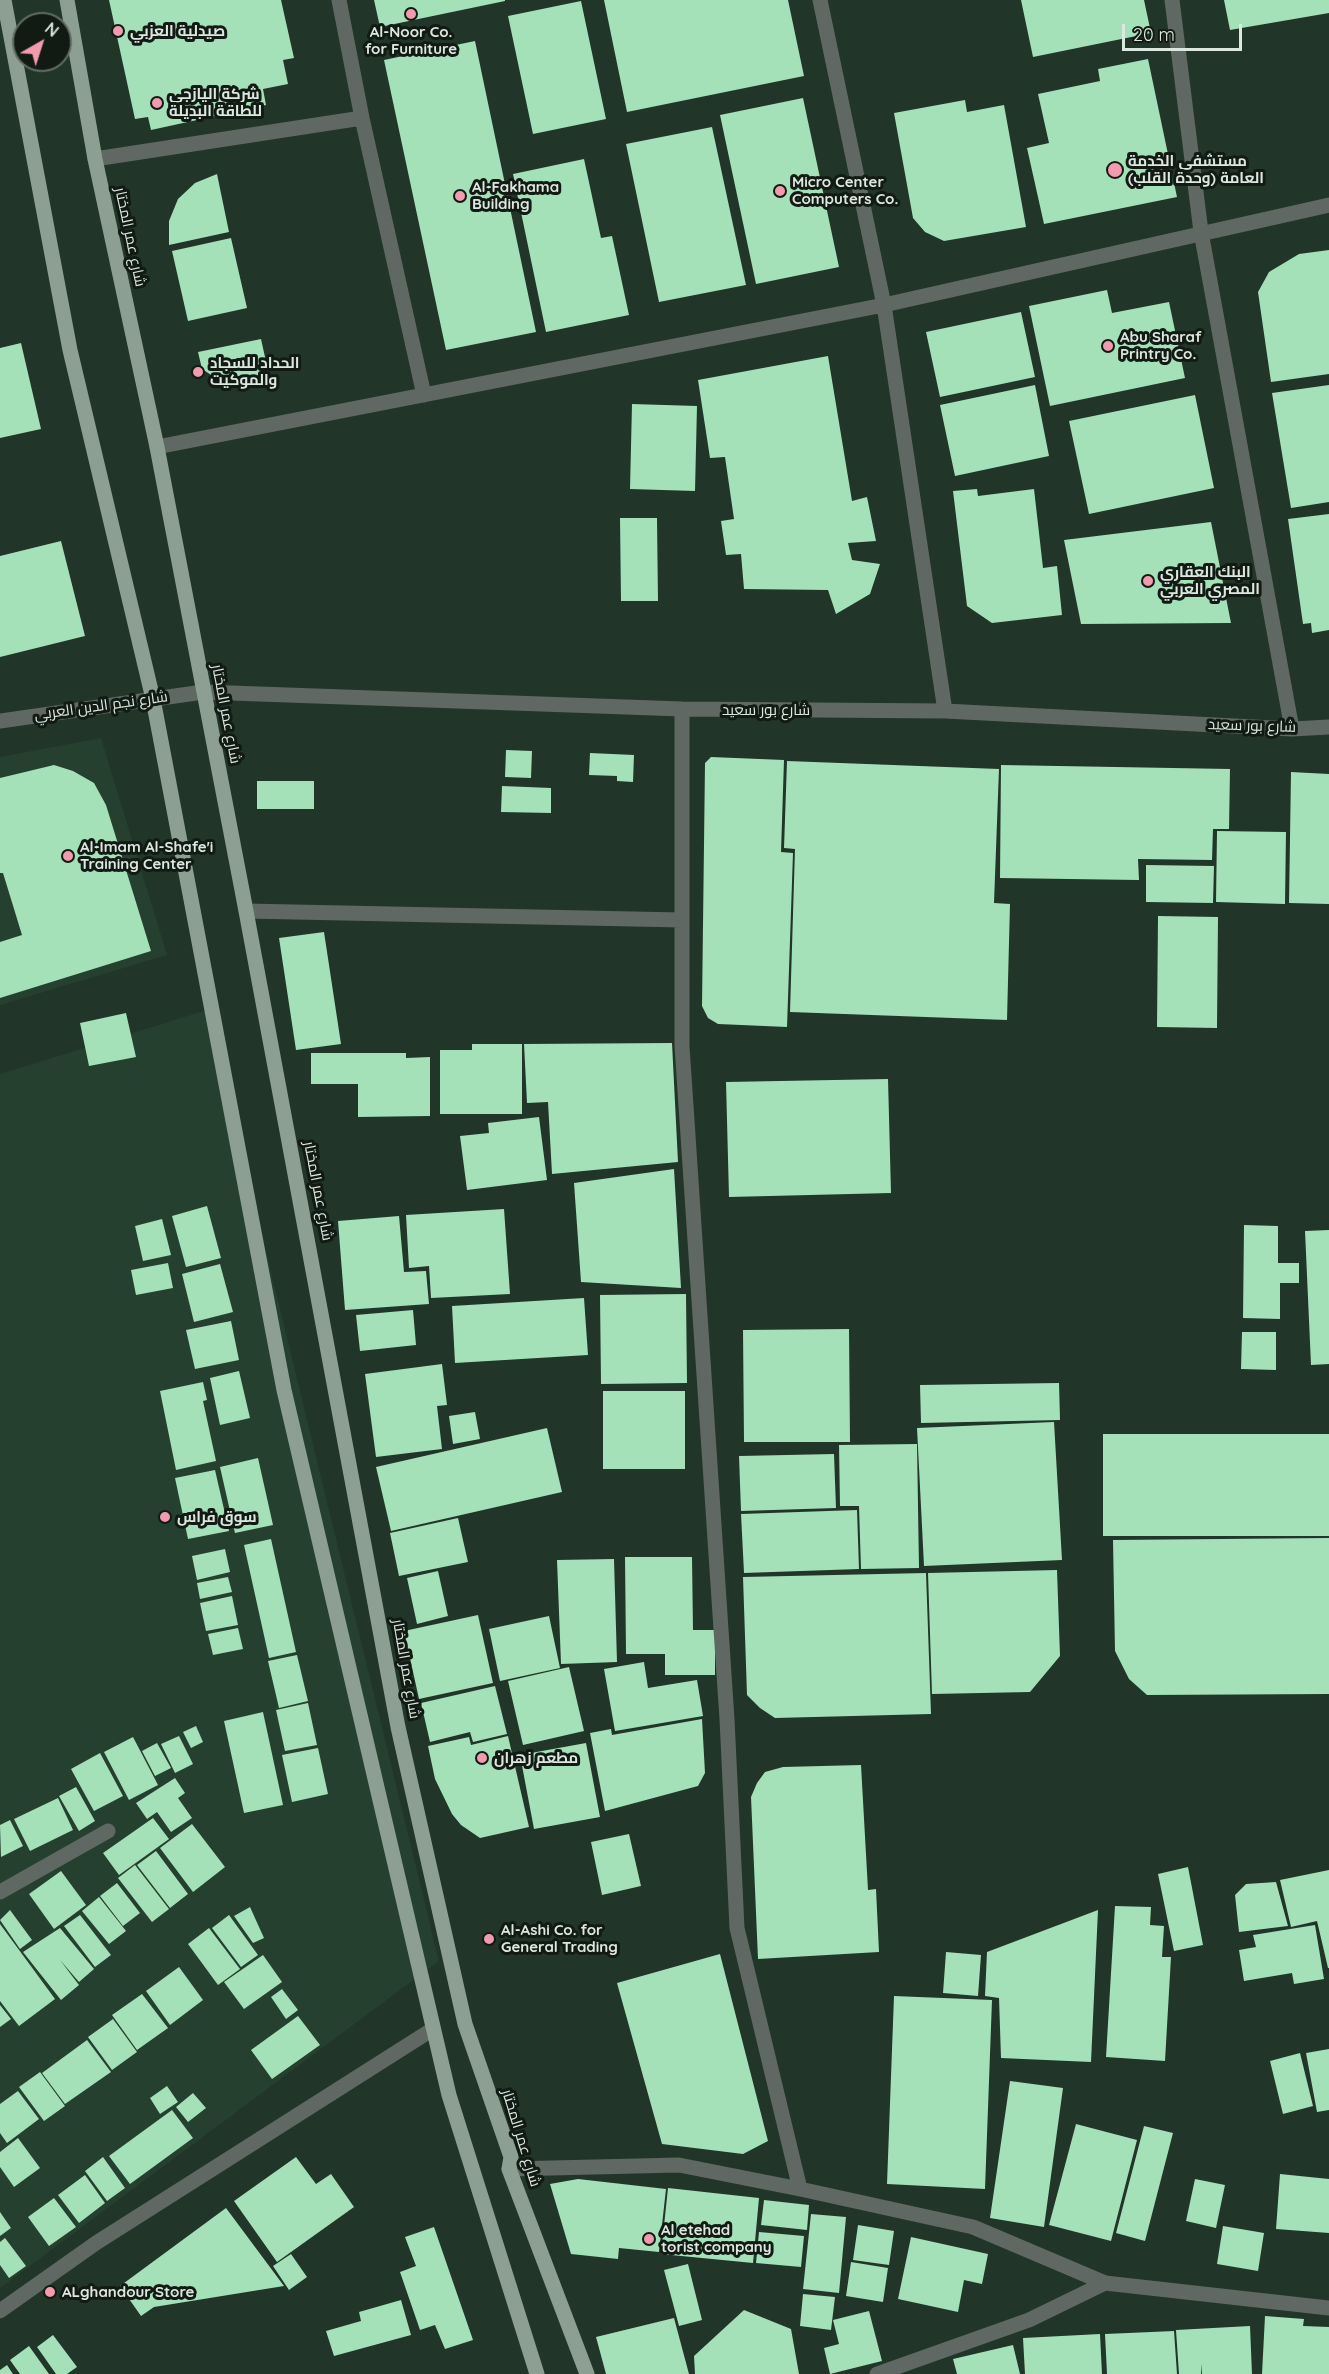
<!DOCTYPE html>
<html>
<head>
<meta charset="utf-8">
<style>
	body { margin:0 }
	#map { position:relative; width:1329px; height:2374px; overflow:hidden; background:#213528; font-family:Quicksand,sans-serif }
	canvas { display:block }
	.north { position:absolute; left:12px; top:12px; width:60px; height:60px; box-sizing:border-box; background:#121a14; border:2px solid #626c65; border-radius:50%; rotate:39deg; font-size:16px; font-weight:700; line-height:24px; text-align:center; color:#dbe7df }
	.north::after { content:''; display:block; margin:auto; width:21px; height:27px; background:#f29aae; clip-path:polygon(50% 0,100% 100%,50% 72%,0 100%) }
	.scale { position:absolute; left:1122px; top:24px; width:120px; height:27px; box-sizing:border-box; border:3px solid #dbe7df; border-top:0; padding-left:8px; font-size:18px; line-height:21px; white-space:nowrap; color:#dbe7df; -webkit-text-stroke:4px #121a14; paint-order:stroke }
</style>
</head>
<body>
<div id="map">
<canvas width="1329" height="2374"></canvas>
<div class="north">N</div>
<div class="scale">20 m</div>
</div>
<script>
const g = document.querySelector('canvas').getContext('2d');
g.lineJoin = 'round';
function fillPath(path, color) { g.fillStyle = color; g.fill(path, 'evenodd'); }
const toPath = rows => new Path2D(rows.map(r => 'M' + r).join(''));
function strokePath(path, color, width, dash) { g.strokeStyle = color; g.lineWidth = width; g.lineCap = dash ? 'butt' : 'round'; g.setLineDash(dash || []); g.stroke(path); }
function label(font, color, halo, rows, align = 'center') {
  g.font = font + ' Quicksand,Cairo,sans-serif'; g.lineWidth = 6; g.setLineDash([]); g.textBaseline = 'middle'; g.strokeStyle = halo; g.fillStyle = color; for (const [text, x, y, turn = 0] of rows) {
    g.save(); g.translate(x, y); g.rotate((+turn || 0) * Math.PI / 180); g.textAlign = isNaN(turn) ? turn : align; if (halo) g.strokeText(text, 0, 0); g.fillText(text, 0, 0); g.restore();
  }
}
const built = toPath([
	[101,738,167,955,0,1005,0,757],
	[207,1010,439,1961,0,2288,0,1074]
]);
const building = toPath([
	[109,0,281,0,294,58,283,60,288,84,263,89,266,105,151,130,148,117,135,119],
	[374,0,505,0,505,1,380,27],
	[604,0,788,0,804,76,627,112],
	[1021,0,1144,0,1151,33,1033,57],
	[1224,0,1329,0,1329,13,1230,30],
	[581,1,606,119,533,134,508,16],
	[475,41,536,332,446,350,384,60],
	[1148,59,1177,197,1044,224,1027,148,1049,143,1038,94,1100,81,1098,69],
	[803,98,839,267,756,284,720,115],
	[965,100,967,112,1004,105,1026,227,944,241,925,232,913,218,894,113],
	[712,127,746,285,659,302,626,144],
	[584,159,601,238,612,236,629,315,546,332,513,174],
	[217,174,229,232,169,245,169,221,178,199,195,183],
	[231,238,247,308,188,321,172,251],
	[1329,250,1329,374,1271,382,1258,292,1269,272,1299,254],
	[1107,290,1112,313,1169,302,1185,378,1050,406,1029,306],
	[1021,312,1035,377,940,397,926,332],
	[261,339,269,375,225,384,202,369,198,352],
	[21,343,41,429,0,438,0,348],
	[828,356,852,501,867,497,876,541,848,543,852,560,880,564,870,594,836,614,828,590,744,589,741,554,726,555,721,521,734,519,725,457,710,458,698,380],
	[1035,385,1049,456,955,476,940,405],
	[1329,385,1329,502,1291,508,1272,393],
	[1195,395,1214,488,1089,514,1069,421],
	[632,404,697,406,695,491,630,489],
	[977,489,978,496,1034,489,1043,568,1057,566,1062,615,992,623,967,606,953,491],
	[1329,514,1329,630,1312,633,1311,623,1303,624,1288,519],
	[620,518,657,518,658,601,621,601],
	[1211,522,1231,623,1081,624,1064,540],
	[61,541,85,636,0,657,0,556],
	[506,750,532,751,531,778,505,777],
	[590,753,634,755,633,782,617,781,617,776,589,775],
	[711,757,784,760,781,852,793,853,787,1027,718,1024,708,1018,702,1006,705,763],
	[787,761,999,769,994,903,1010,904,1007,1020,790,1012,795,849,784,848],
	[54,765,73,771,94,783,106,805,151,951,0,998,0,942,22,935,3,873,0,873,0,778],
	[1001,765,1230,769,1229,829,1213,829,1212,860,1138,859,1139,880,1000,878],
	[1291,772,1329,774,1329,904,1289,903],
	[257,781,314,781,314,809,257,809],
	[502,786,551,788,551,813,501,812],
	[1217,831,1286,832,1285,904,1216,902],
	[1146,865,1214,866,1213,903,1146,902],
	[1158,916,1218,917,1217,1028,1157,1027],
	[324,932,341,1044,296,1050,279,938],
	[126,1013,136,1057,89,1066,80,1023],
	[672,1043,678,1162,552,1174,548,1102,527,1103,524,1044],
	[472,1044,522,1044,522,1114,440,1114,440,1050,472,1050],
	[311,1053,406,1053,406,1058,430,1057,430,1116,358,1117,358,1084,311,1084],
	[888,1079,891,1193,729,1197,726,1082],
	[539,1117,547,1180,467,1190,460,1136,489,1133,488,1123],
	[674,1169,681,1288,581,1282,574,1183],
	[207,1206,221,1258,186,1267,172,1216],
	[504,1209,510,1294,431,1298,429,1266,409,1268,406,1215],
	[399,1216,404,1272,426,1271,429,1304,345,1310,338,1221],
	[162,1219,171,1255,143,1261,135,1226],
	[1244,1225,1278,1226,1278,1263,1299,1263,1299,1283,1280,1283,1280,1319,1243,1318],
	[1329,1230,1329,1364,1311,1365,1305,1231],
	[168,1263,173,1288,136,1295,131,1270],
	[220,1264,233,1312,194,1322,182,1274],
	[686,1294,687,1383,601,1384,600,1295],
	[584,1298,588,1355,455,1363,452,1306],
	[413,1310,416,1345,360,1351,356,1315],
	[231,1321,239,1360,195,1369,186,1330],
	[849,1329,850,1442,744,1442,743,1330],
	[1242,1332,1276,1332,1276,1370,1241,1369],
	[442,1364,447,1405,437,1406,442,1449,376,1457,365,1374],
	[239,1371,250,1418,220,1425,210,1378],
	[203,1382,207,1400,203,1401,216,1461,176,1470,160,1391],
	[1059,1383,1060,1420,921,1423,920,1385],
	[603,1391,685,1391,685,1469,603,1469],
	[475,1412,480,1439,453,1444,449,1416],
	[1054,1422,1062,1560,924,1566,917,1428],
	[547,1428,562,1492,391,1531,376,1467],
	[1103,1434,1329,1434,1329,1536,1103,1536],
	[917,1444,919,1568,861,1569,859,1506,840,1506,839,1445],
	[834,1454,836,1508,741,1511,739,1456],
	[258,1458,273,1525,235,1533,220,1467],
	[215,1470,229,1531,188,1539,175,1478],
	[857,1510,859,1569,744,1573,741,1514],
	[458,1518,468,1562,399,1576,390,1533],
	[1329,1538,1329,1694,1147,1695,1129,1679,1115,1651,1113,1540],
	[271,1539,296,1652,269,1658,244,1545],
	[225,1549,230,1572,197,1580,192,1556],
	[625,1557,692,1557,693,1630,715,1630,715,1675,665,1675,665,1654,626,1654],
	[614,1559,617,1662,561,1664,557,1560],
	[1057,1570,1060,1656,1030,1692,932,1694,928,1573],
	[438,1571,448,1616,417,1624,407,1578],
	[926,1573,931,1714,775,1718,760,1708,747,1695,743,1577],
	[228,1577,232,1592,200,1599,197,1583],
	[232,1596,238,1625,206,1631,200,1603],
	[478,1615,493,1683,419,1699,404,1631],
	[549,1616,560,1668,500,1681,489,1629],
	[238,1628,243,1649,213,1655,208,1634],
	[297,1655,308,1701,279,1708,268,1661],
	[644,1662,648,1688,697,1680,703,1716,615,1731,604,1669],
	[569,1667,584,1731,523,1745,508,1681],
	[495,1686,507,1734,473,1742,470,1732,430,1742,421,1703],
	[308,1703,317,1745,285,1751,276,1710],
	[263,1712,283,1805,244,1813,224,1721],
	[702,1719,705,1773,698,1786,605,1811,590,1733,611,1729,612,1735],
	[196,1726,203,1742,191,1748,183,1732],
	[179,1736,193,1764,175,1773,161,1744],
	[508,1736,529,1827,480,1838,461,1825,452,1814,435,1779,428,1746,469,1737,471,1745],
	[133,1737,158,1785,129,1800,104,1752],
	[157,1743,171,1768,155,1776,142,1751],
	[586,1743,600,1817,534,1829,520,1755],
	[318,1748,328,1794,292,1802,282,1755],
	[100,1753,123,1796,94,1811,71,1769],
	[861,1765,868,1890,876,1889,879,1952,758,1959,751,1797,757,1783,765,1772,783,1767],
	[175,1778,185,1793,178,1798,192,1818,171,1832,157,1812,147,1819,136,1803],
	[76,1787,95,1821,79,1831,59,1796],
	[58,1798,73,1830,30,1851,14,1819],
	[153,1818,169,1839,119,1875,103,1853],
	[10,1820,23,1846,1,1857,0,1825],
	[192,1824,225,1867,193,1892,160,1848],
	[629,1834,641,1886,602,1895,591,1842],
	[156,1851,188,1894,170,1908,137,1865],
	[135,1865,169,1909,152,1922,118,1878],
	[1188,1867,1203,1945,1174,1951,1158,1874],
	[1329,1870,1329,1968,1328,1968,1317,1921,1291,1927,1280,1880],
	[61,1871,86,1905,54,1929,29,1894],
	[1276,1882,1288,1926,1239,1932,1235,1895,1246,1884],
	[117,1883,140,1913,123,1926,100,1896],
	[99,1897,126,1931,109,1944,82,1911],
	[1115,1906,1151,1907,1150,1925,1164,1926,1162,1957,1171,1957,1165,2061,1106,2057],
	[250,1907,264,1938,253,1943,234,1916],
	[10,1910,32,1940,20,1949,0,1920],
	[1098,1910,1091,2062,1001,2058,999,1998,985,1996,987,1952],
	[80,1915,111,1955,95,1967,64,1926],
	[229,1915,258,1955,241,1967,212,1928],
	[0,1924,55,1999,19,2026,0,2001],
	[1315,1925,1324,1979,1294,1984,1292,1973,1244,1981,1239,1950,1256,1947,1253,1935],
	[60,1928,94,1969,79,1982,60,1960,79,1985,61,2000,23,1952],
	[209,1928,240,1969,218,1985,188,1944],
	[946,1952,981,1955,978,1996,943,1993],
	[720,1954,768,2141,743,2154,662,2144,617,1983],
	[263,1955,282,1982,244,2009,224,1982],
	[179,1967,203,2000,170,2025,146,1991],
	[282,1989,298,2010,286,2019,271,1997],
	[142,1994,168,2028,137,2050,112,2015],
	[894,1996,992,2000,985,2189,887,2184],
	[0,2005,11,2019,0,2027],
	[298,2016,320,2045,272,2079,251,2050],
	[113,2019,137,2052,112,2070,88,2037],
	[87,2040,111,2072,65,2104,42,2073],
	[1329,2049,1329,2110,1317,2112,1306,2053],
	[1300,2053,1313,2106,1283,2114,1270,2061],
	[40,2072,65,2106,44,2121,19,2087],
	[1010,2081,1063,2088,1044,2227,990,2218],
	[167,2086,178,2102,160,2114,150,2098],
	[18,2091,39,2119,7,2143,0,2133,0,2104],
	[193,2093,206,2108,188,2122,176,2107],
	[172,2110,193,2138,130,2184,109,2156],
	[1076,2124,1137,2140,1111,2241,1049,2225],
	[1144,2126,1173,2133,1145,2241,1116,2233],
	[18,2138,40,2168,14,2187,0,2167,0,2152],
	[103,2157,125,2188,107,2201,85,2171],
	[296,2157,316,2184,331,2174,354,2207,277,2262,234,2201],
	[1280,2174,1329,2179,1329,2233,1276,2229],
	[85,2175,105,2203,79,2223,58,2195],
	[578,2179,666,2189,659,2252,619,2248,618,2259,571,2254,550,2184],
	[1195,2179,1225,2185,1216,2228,1186,2221],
	[668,2188,759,2198,753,2263,661,2254],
	[54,2198,76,2227,49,2246,28,2217],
	[764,2200,809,2205,807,2230,761,2225],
	[226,2208,284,2286,154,2307,141,2316,120,2286],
	[0,2212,11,2228,0,2236],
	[811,2214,846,2217,839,2293,803,2289],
	[858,2225,894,2231,889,2265,853,2260],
	[1223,2226,1264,2233,1258,2271,1217,2264],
	[434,2227,473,2340,445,2349,435,2325,420,2330,400,2272,416,2266,405,2237],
	[759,2232,804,2236,801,2267,756,2263],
	[911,2237,988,2254,982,2284,964,2280,958,2312,898,2299],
	[5,2238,26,2266,9,2278,0,2265,0,2242],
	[291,2254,307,2277,289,2290,273,2266],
	[851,2262,888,2268,883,2302,846,2296],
	[688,2264,702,2320,679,2326,664,2270],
	[803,2294,835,2297,831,2330,800,2326],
	[401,2300,411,2335,334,2356,326,2331,361,2321,359,2312],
	[744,2310,791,2329,799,2374,695,2374,694,2356],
	[869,2311,882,2361,830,2374,824,2348,839,2344,833,2320],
	[1265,2316,1304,2319,1303,2326,1329,2327,1329,2374,1262,2374],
	[674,2318,689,2374,606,2374,596,2337],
	[1250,2326,1252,2374,1202,2374,1202,2364,1201,2374,1179,2374,1176,2330],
	[1174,2331,1177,2374,1107,2374,1105,2334],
	[1100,2334,1102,2374,1025,2374,1023,2338],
	[53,2335,77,2367,67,2374,56,2374,37,2347],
	[1013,2345,1020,2374,957,2374,953,2359],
	[29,2346,49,2374,20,2374,10,2360],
	[7,2365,13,2374,0,2374,0,2370]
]);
const minor = toPath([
	[339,0,362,118],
	[820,0,884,305,945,711],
	[1172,0,1201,232,1292,729],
	[95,159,362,118,424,395],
	[157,447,884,305,1329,205],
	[682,709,682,1046,727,1719,737,1928,800,2189],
	[0,721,203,692,682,709,945,711,1292,729,1329,727],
	[246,911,682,920],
	[0,1892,108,1831],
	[509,2169,679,2165,800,2189,973,2227,1105,2283,1329,2308],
	[0,2311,96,2243,433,2029],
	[877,2374,1029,2320,1105,2283]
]);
const major = toPath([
	[4,0,70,350,153,699,284,1390,449,2095,537,2374],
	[67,0,95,159,157,447,246,911,398,1727,465,2024,511,2157,509,2169,587,2374]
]);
const markers = [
	[411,14,6,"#f29aae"],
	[118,31,6,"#f29aae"],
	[157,103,6,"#f29aae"],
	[1115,170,8,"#f29aae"],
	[780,191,6,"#f29aae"],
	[460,196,6,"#f29aae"],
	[1108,346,6,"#f29aae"],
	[198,372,6,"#f29aae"],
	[1148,581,6,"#f29aae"],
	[68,856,6,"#f29aae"],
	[165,1517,6,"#f29aae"],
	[482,1758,6,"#f29aae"],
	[489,1939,6,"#f29aae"],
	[649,2239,6,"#f29aae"],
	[50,2292,6,"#f29aae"]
];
const poiNames = [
	["صيدلية العزبي",130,31],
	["Al-Noor Co.",411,32,"center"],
	["for Furniture",411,49,"center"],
	["شركة اليازجي",169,94],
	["للطاقة البديلة",169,111],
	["مستشفى الخدمة",1128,161],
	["العامة (وحدة القلب)",1128,178],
	["Micro Center",792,182],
	["Computers Co.",792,199],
	["Al-Fakhama",472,187],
	["Building",472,204],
	["Abu Sharaf",1120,337],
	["Printry Co.",1120,354],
	["الحداد للسجاد",210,363],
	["والموكيت",210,380],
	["البنك العقاري",1160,572],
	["المصري العربي",1160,589],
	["Al-Imam Al-Shafe'i",80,847],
	["Training Center",80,864],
	["سوق فراس",177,1517],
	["مطعم زهران",494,1758],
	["Al-Ashi Co. for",501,1930],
	["General Trading",501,1947],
	["Al etehad",661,2230],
	["torist company",661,2247],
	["ALghandour Store",62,2292]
];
const streetNames = [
	["شارع عمر المختار",130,237,78],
	["شارع نجم الدين العربي",101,706,-8],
	["شارع بور سعيد",766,710],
	["شارع عمر المختار",226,714,79],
	["شارع بور سعيد",1252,726,2],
	["شارع عمر المختار",318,1191,79],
	["شارع عمر المختار",406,1669,80],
	["شارع عمر المختار",521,2138,73]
];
fillPath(built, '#264030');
fillPath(building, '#a4e0b8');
strokePath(minor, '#5f6862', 15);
strokePath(major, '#8c9f92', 15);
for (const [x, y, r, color] of markers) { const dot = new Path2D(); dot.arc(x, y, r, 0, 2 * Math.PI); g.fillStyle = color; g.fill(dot); strokePath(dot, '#121a14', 2); }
label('bold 15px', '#dbe7df', '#121a14', poiNames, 'left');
label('15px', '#dbe7df', '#121a14', streetNames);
</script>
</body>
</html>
